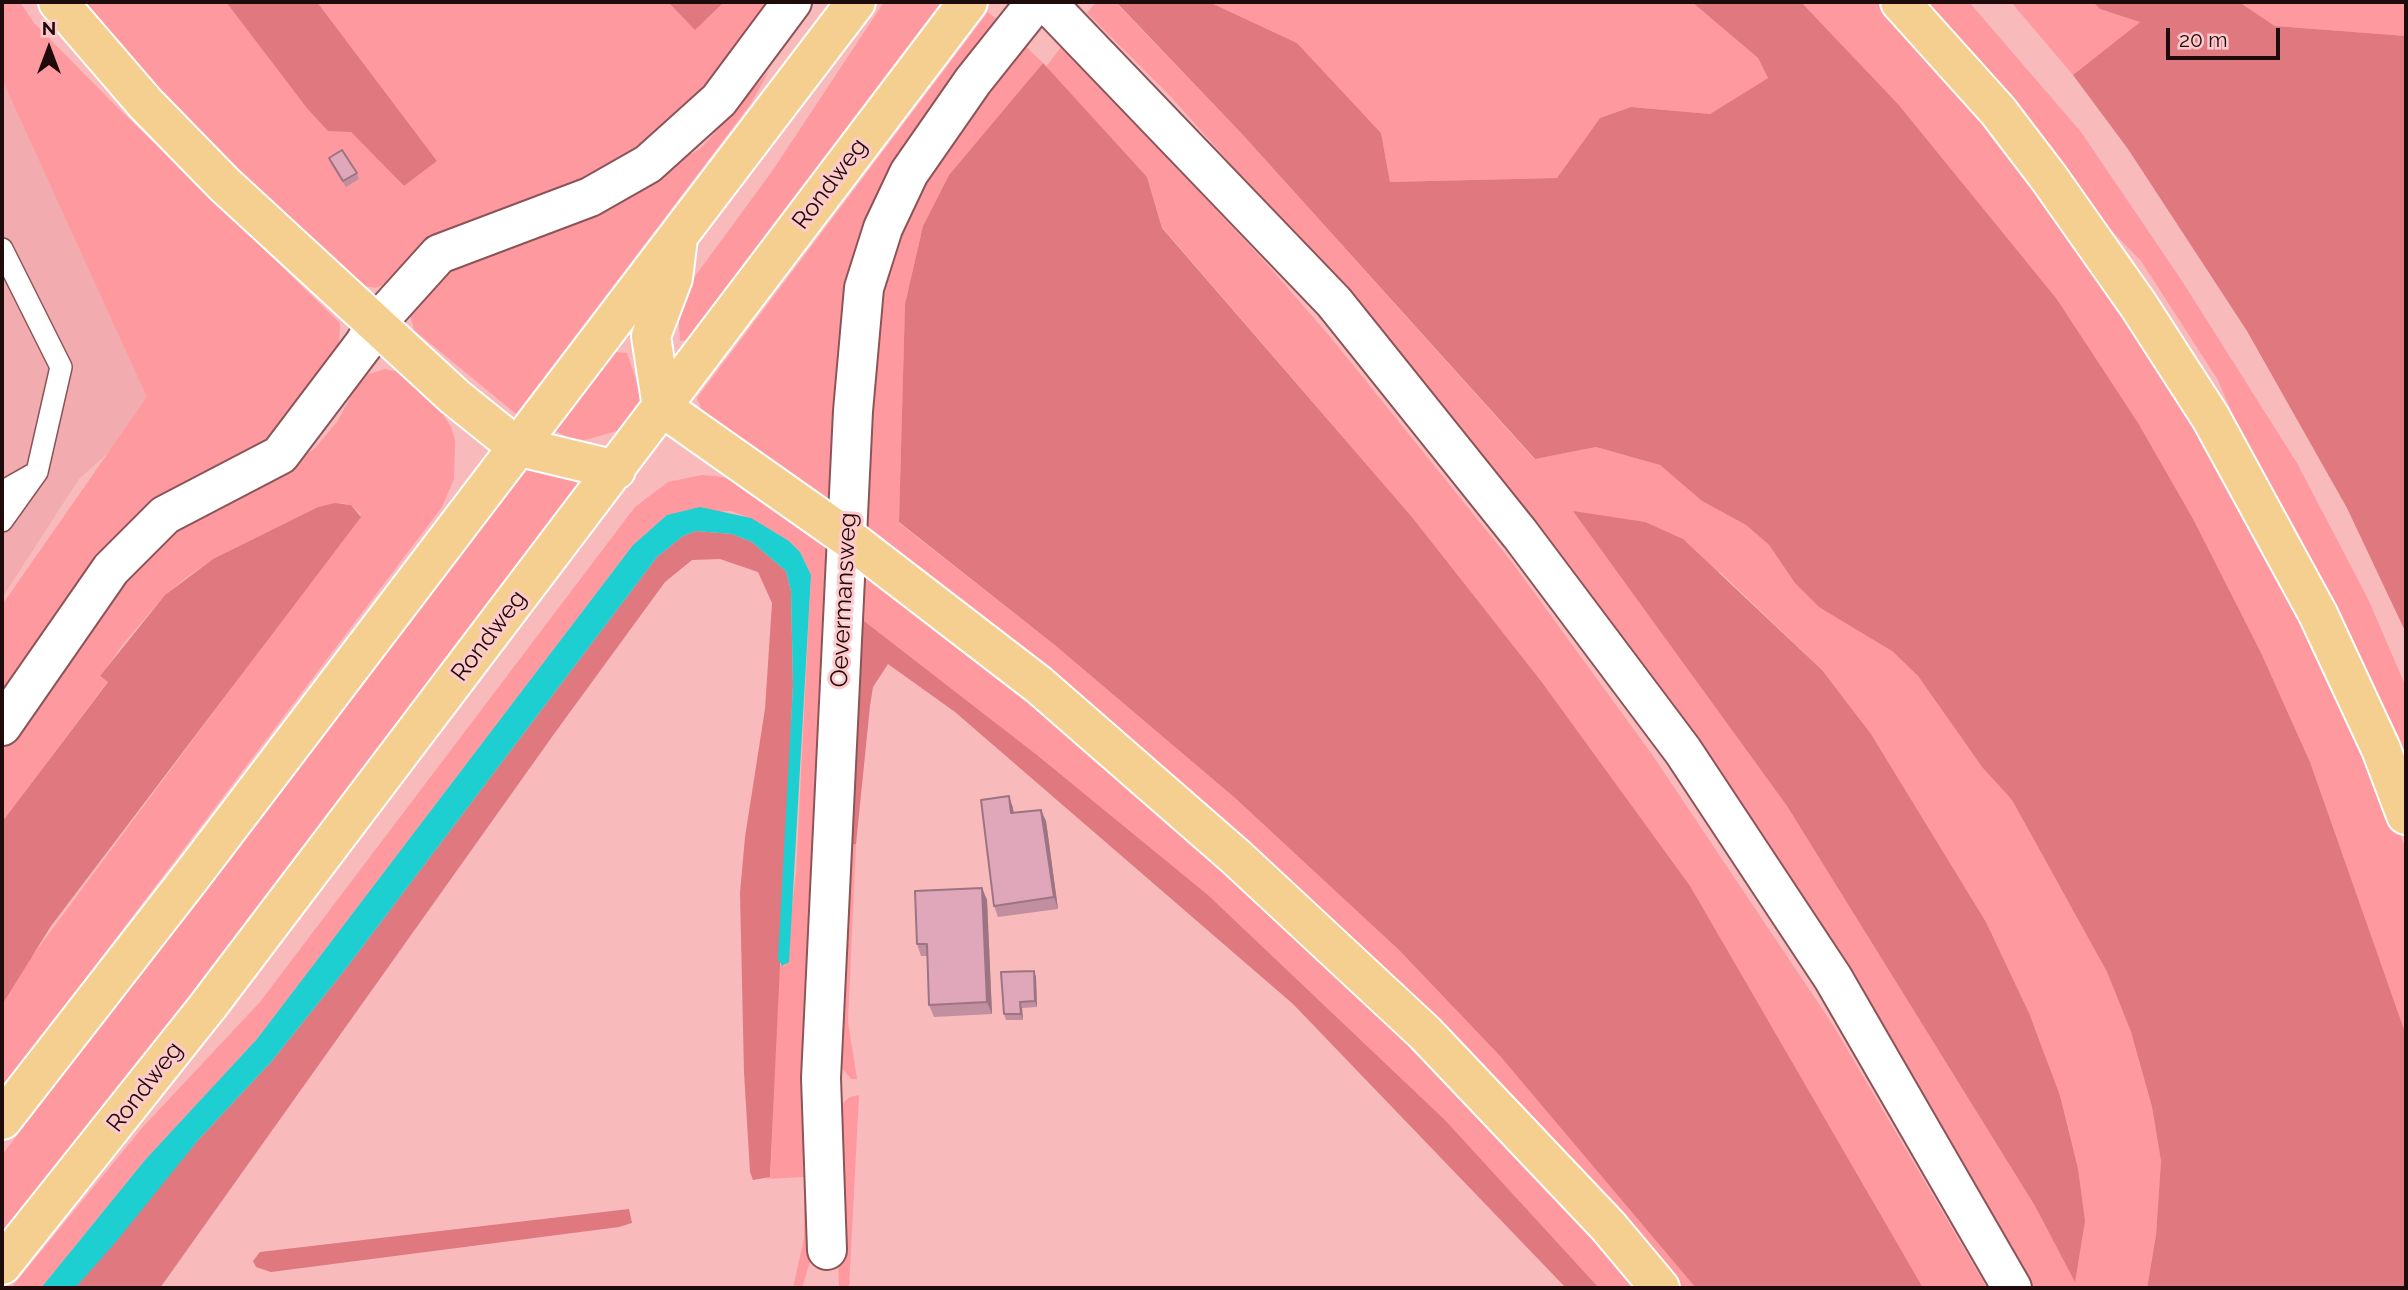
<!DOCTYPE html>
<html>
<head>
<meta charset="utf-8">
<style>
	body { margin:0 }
	#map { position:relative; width:2408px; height:1290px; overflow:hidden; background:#f9babc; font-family:Raleway,sans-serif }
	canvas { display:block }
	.frame { position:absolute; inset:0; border:4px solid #1f0a0c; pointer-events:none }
	.north { position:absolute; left:14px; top:14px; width:70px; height:70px; -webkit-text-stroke:5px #fecacc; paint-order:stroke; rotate:0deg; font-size:19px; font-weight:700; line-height:28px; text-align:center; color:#1f0a0c }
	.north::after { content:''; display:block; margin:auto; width:24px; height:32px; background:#1f0a0c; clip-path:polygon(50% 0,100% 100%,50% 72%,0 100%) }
	.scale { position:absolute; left:2166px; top:28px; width:114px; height:32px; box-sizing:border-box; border:4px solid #1f0a0c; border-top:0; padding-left:9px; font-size:21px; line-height:24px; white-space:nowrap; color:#1f0a0c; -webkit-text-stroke:5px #fecacc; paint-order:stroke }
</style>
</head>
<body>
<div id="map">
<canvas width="2408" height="1290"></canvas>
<div class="frame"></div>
<div class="north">N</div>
<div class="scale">20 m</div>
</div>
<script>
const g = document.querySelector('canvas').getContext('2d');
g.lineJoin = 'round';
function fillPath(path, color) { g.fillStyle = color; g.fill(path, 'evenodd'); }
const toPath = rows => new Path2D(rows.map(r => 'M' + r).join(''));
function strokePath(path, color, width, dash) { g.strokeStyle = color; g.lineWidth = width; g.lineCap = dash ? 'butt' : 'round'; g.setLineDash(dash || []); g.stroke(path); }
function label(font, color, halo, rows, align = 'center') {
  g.font = font + ' Raleway,sans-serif'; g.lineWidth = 6; g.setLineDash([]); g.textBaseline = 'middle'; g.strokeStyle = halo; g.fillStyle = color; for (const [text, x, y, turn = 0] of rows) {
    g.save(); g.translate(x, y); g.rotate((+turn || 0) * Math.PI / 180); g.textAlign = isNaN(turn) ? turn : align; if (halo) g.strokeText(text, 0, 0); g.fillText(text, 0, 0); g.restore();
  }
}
const built = toPath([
	[2,23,257,319,79,479,2,598]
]);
const green = toPath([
	[2,2,20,2,34,23,115,105,340,323,339,349,295,416,2,694,2,605,147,397,2,79],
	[82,2,226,2,306,107,351,132,404,186,437,161,317,2,668,2,695,29,724,2,775,2,680,115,645,145,524,210,420,249,381,286,375,288,360,285,224,161],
	[884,2,941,2,686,340,680,341,678,304,682,294,773,170],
	[1096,2,1120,2,1118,5,1243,135,1534,459,1596,447,1660,465,1702,501,1746,525,1769,545,1795,583,1892,651,1918,676,1982,767,2012,800,2107,972,2131,1032,2152,1107,2161,1161,2156,1235,2147,1288,2033,1288,1932,1113,1358,307,1170,96,1087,13],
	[1574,511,1721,573,1822,670,1871,734,1986,922,2029,1013,2075,1281,2035,1206,1787,806],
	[1209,2,1692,2,1758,58,1768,78,1710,114,1631,107,1600,118,1557,178,1390,182,1381,133,1297,43],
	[1801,2,1879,2,1931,58,2000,136,2215,449,2371,756,2406,850,2406,1035,2310,762,2262,655,2056,298,1898,104],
	[1923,2,1969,2,2081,132,2182,281,2297,463,2368,599,2406,687,2406,786,2263,486,2218,380,2141,261,2077,195],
	[2011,2,2093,2,2100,9,2141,21,2073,75],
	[2239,2,2406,2,2406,36,2275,26],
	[988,12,1003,25,894,178,832,507,705,419,697,398],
	[1021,42,1043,63,949,175,923,226,905,304,899,523,1056,646,1235,798,1399,950,1501,1057,1689,886,1541,681,1412,517,1162,227,1147,177,1046,67,1062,46,1267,264,1332,339,1511,561,1651,753,1833,1025,1987,1288,1675,1288,860,533,868,348,897,223],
	[769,71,750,105,516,414,414,330,410,314,428,280,630,191,701,148],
	[615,352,627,353,642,398,617,431,585,440,570,439,556,431],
	[385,369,400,372,438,406,451,427,455,440,454,479,442,507,2,1089,2,1005,30,959,361,514,351,505,342,503,318,507,213,559,187,577,165,595,124,643,100,677,108,681,2,822,2,743,103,602,173,531,285,470,315,448,337,422,358,384,369,374],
	[532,462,580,481,139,1062,2,1234,2,1155],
	[702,475,723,477,756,492,833,544,813,1252,802,1288,793,1288,804,1238,804,1177,765,1179,770,1177,771,1168,778,959,780,965,785,966,796,873,811,575,800,552,789,541,750,518,731,511,667,515,633,545,257,1039,145,1160,41,1288,11,1288,142,1128,260,1002,635,507,668,482],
	[860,563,994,666,1331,958,1646,1288,1599,1288,1445,1120,1208,895,1037,755,855,614],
	[856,844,848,1022,857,1079,851,1079,833,1057,840,847],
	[859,1095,849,1288,839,1288,833,1111,850,1097]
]);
const forest = toPath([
	[226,2,317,2,437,161,404,186,351,132,328,131,306,107],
	[668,2,724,2,695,30],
	[1120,2,1209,2,1297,43,1381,133,1390,182,1557,178,1600,118,1631,107,1710,114,1768,78,1758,58,1692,2,1801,2,1898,104,2056,298,2138,423,2193,519,2262,655,2310,762,2406,1035,2406,1288,2147,1288,2156,1235,2161,1161,2152,1107,2131,1032,2107,972,2012,800,1982,767,1918,676,1892,651,1819,607,1795,583,1769,545,1746,525,1702,501,1660,465,1596,447,1535,459,1243,135,1118,4],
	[2093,2,2239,2,2275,26,2406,36,2406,633,2347,508,2247,331,2128,149,2073,75,2140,22,2100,9],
	[1043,63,1147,177,1162,228,1412,517,1541,681,1690,886,1923,1288,1696,1288,1501,1057,1399,950,1235,798,1056,646,899,522,905,304,923,226,949,175],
	[335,503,351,505,361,517,51,926,2,1005,2,822,108,682,100,676,165,595,213,559,318,507],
	[1573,511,1645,522,1683,539,1822,670,1871,734,1986,922,2029,1013,2060,1096,2078,1169,2085,1221,2075,1282,2035,1206,1787,806],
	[696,531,732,534,752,542,786,571,791,591,793,685,770,1177,753,1180,750,1172,744,1072,740,893,745,837,765,709,772,603,758,572,720,559,692,560,665,582,554,734,160,1288,75,1288,199,1139,271,1062,344,971,657,557,683,536],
	[855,614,1037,755,1208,895,1445,1120,1599,1288,1566,1288,1293,1004,955,712,888,664,873,687,870,706,856,844,840,847],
	[629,1209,632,1223,619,1227,271,1272,256,1267,253,1261,260,1252]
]);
const water = toPath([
	[700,507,751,518,789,541,800,552,811,575,789,962,782,966,778,959,793,685,791,591,786,571,752,542,732,534,696,531,683,536,657,557,344,971,271,1062,199,1139,115,1243,75,1288,41,1288,145,1160,257,1039,633,545,667,515]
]);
const service = toPath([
	[2,249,61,367,37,472],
	[2,492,37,472,2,521]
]);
const minor = toPath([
	[2,726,111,569,165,515,280,455,364,344,375,325,439,254,590,197,648,164,719,100,792,2],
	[827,1250,821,1078,853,411,864,288,883,228,909,173,973,81,1036,2]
]);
const secondary = toPath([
	[1046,2,1334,302,1520,534,1683,751,1833,978,2012,1288]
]);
const primary = toPath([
	[58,2,145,103,224,184,455,397,516,446,616,470],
	[1900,2,1998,111,2049,178,2139,306,2211,418,2318,614,2381,749,2406,815],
	[678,238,673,278,651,336,662,407,848,538,1039,685,1236,857,1425,1033,1608,1226,1660,1288],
	[2,1120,190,878,856,2],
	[2,1265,208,1006,968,2]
]);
const wall = toPath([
	[329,158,357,173,359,179,346,187,331,164],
	[1009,796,1014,813,1046,821,1058,909,998,917,994,906],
	[982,888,987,900,992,1014,934,1017,929,1005,928,956,921,956,917,944],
	[1034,971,1036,977,1037,1007,1022,1008,1023,1020,1006,1020,1004,1014]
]);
const shadedWall = toPath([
	[1009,796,1013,808,1015,825,1011,813],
	[1041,810,1046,821,1058,909,1054,897],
	[982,888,987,900,992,1014,987,1002],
	[1034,971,1036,977,1037,1007,1035,1001],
	[1020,1002,1022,1008,1023,1020,1021,1014]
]);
const building = toPath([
	[342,150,357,173,343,181,329,158,342,150],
	[1009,796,1011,813,1041,810,1054,897,994,906,981,800,1009,796],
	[982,888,987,1002,929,1005,927,944,917,944,915,891,982,888],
	[1034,971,1035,1001,1020,1002,1021,1014,1004,1014,1001,972,1034,971]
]);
const streetNames = [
	["Rondweg",830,184,-53],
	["Oevermansweg",844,600,-87],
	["Rondweg",489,636,-53],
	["Rondweg",145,1087,-52]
];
fillPath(built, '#f2abae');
fillPath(green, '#fe999f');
fillPath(forest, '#df787f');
fillPath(water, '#1ecfd1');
strokePath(service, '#8b5558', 24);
strokePath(minor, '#8b5558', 42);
strokePath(secondary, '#8b5558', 42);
strokePath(primary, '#fff', 42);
strokePath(service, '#fff', 21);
strokePath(minor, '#fff', 38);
strokePath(secondary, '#fff', 38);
strokePath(primary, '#f5cf8f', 38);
fillPath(wall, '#c18fa0');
fillPath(shadedWall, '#9d7482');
fillPath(building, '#e0a6ba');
strokePath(building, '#9d7482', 2);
label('24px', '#1f0a0c', '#fecacc', streetNames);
</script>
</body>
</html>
